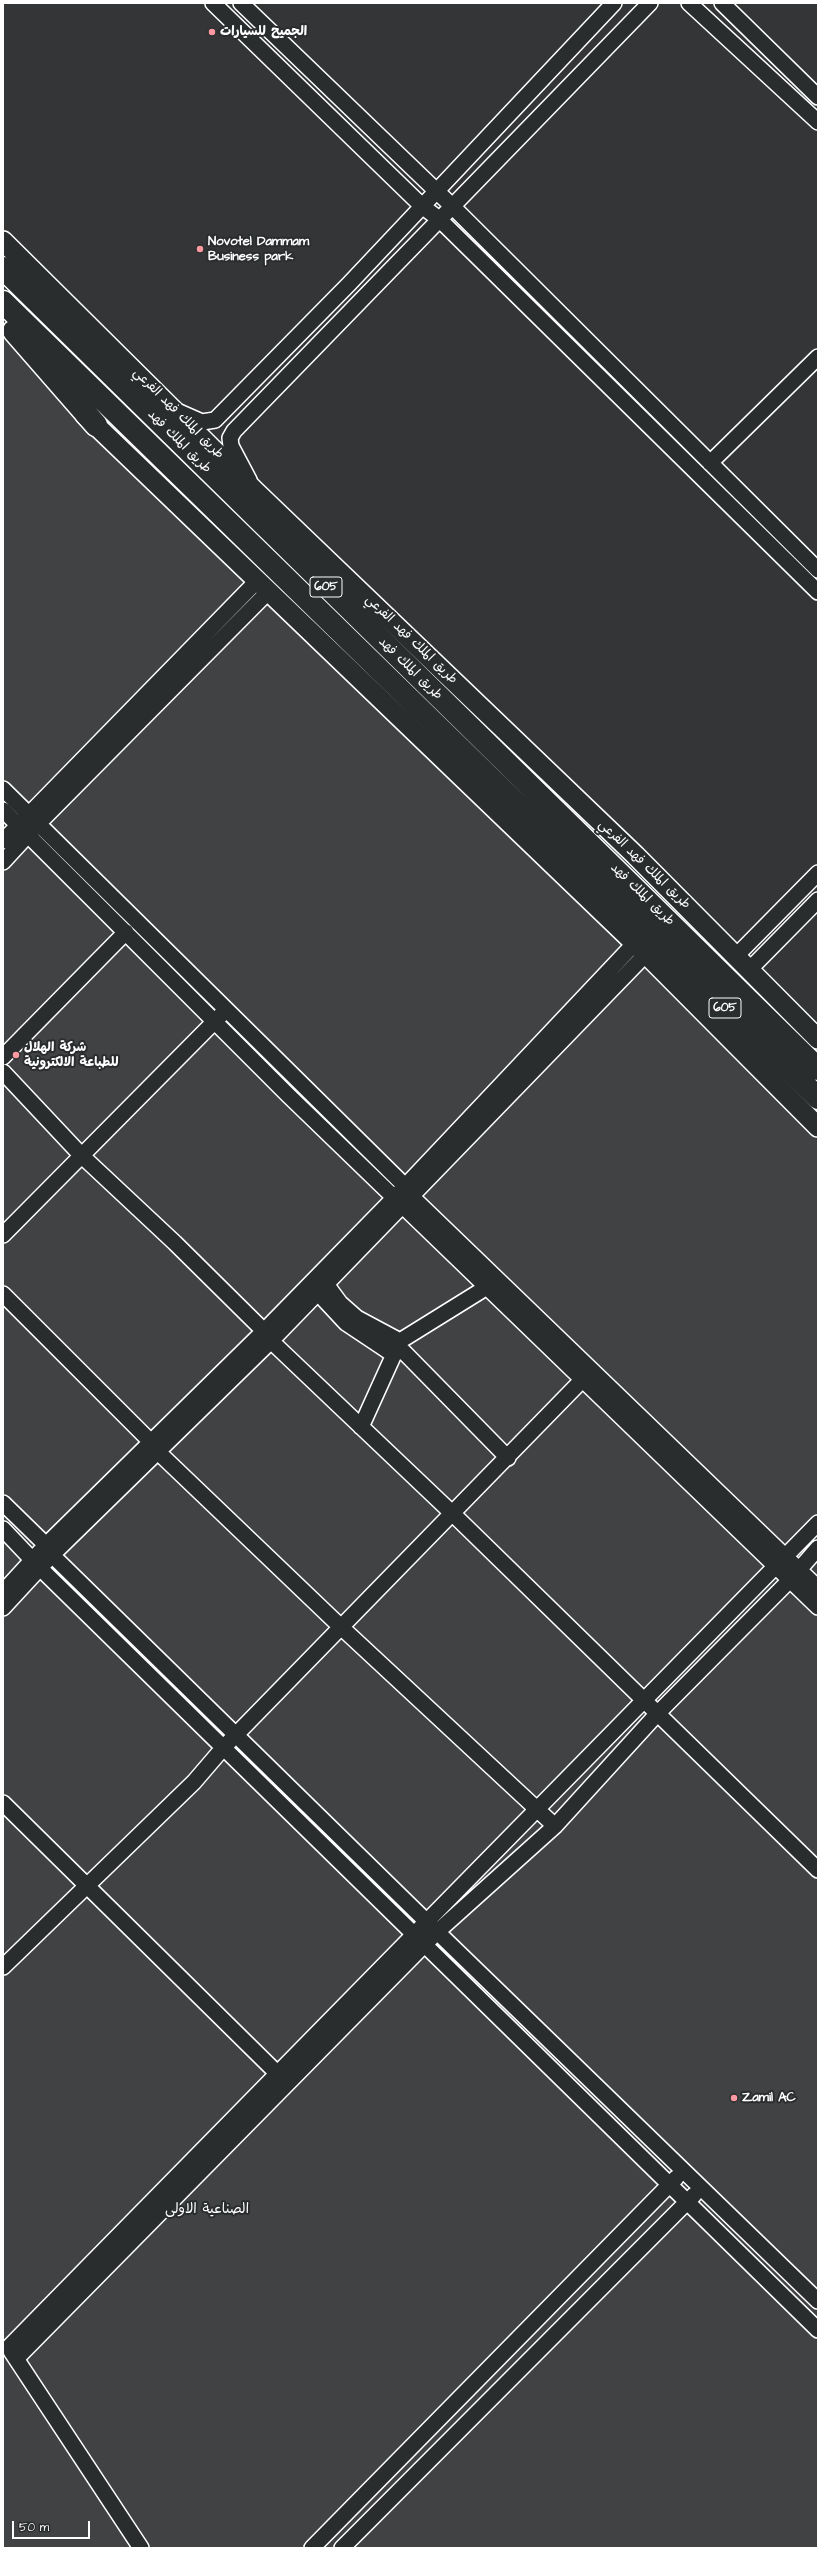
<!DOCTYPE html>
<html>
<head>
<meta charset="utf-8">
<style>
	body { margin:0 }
	#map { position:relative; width:821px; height:2551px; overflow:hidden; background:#333536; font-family:"Architects Daughter",sans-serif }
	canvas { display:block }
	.frame { position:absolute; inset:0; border:4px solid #fff; pointer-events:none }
	.scale { position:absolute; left:12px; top:2521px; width:78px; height:18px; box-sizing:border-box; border:2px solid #fff; border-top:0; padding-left:5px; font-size:12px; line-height:14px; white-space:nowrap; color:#fff; -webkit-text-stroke:3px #2a2d2e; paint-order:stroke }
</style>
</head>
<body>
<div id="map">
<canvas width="821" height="2551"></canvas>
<div class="frame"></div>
<div class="scale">50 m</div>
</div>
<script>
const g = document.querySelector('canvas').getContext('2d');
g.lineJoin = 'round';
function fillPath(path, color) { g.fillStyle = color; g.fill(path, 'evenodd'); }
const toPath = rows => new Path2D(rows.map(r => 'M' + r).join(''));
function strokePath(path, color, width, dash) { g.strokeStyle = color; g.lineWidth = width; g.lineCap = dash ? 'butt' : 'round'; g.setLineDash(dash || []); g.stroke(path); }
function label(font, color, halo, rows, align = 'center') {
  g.font = font + ' "Architects Daughter","Playpen Sans Arabic",sans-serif'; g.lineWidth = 4; g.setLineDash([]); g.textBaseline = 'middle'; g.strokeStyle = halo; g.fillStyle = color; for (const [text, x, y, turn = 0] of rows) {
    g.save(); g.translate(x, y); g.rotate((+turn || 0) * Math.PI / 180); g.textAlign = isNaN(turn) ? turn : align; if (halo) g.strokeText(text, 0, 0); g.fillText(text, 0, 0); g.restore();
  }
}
const built = toPath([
	[3,337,651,972,818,1141,818,2548,3,2548]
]);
const minor = toPath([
	[213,3,422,206,439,219,818,592],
	[241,3,451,205,818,570],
	[689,3,818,122],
	[722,3,818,97],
	[177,411,202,422,215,420,349,284,614,3],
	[710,463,818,357],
	[249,480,231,446,230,438,234,431,650,3],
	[3,789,405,1186,411,1196,818,1588],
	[3,810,289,1096,818,1607],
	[3,841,257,581],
	[3,862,38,824,268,592],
	[736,956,818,873],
	[749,970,818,900],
	[3,1057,126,932],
	[3,1072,82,1156,175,1243,264,1331,271,1341,453,1514,818,1870],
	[3,1235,221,1015],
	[326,1284,340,1303,357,1318,400,1341],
	[318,1293,346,1323,394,1355],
	[3,1294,151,1442,158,1452,341,1627,555,1826],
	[398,1346,508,1458],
	[361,1427,400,1341,487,1287],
	[3,1503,46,1545,52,1555,427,1922,818,2301],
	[3,1529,41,1569,818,2330],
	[3,1592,46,1545,264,1331,396,1196,635,943],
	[3,1608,52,1555,271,1341,646,954],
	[3,1803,284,2080],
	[3,1967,194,1782,224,1747,589,1373],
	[9,2347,818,1523],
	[11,2351,141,2548],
	[16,2359,437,1932,555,1826,658,1713,790,1580,818,1548],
	[312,2548,676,2178],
	[342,2548,694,2195]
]);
const major = toPath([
	[3,241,255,491,635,855,818,1039],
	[85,415,646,954,818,1127]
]);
const highway = toPath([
	[3,268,818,1069],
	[3,302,818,1098],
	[14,331,96,425]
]);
const markers = [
	[212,32,4,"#ff9aa2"],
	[200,249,4,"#ff9aa2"],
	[16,1055,4,"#ff9aa2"],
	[734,2098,4,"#ff9aa2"]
];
const shields = [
	[326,587,32],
	[725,1008,32]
];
const shieldNames = [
	["605",326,587],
	["605",725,1008]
];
const poiNames = [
	["الجميح للسيارات",220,32],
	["Novotel Dammam",208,242],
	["Business park",208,257],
	["شركة الهلال",24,1048],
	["للطباعة الالكترونية",24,1063],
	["Zamil AC",742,2098]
];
const streetNames = [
	["طريق الملك فهد الفرعي",178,414,45],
	["طريق الملك فهد",179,442,45],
	["طريق الملك فهد الفرعي",411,640,44],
	["طريق الملك فهد",410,669,44],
	["طريق الملك فهد الفرعي",644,865,44],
	["طريق الملك فهد",642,895,44]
];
const neighbourhoodNames = [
	["الصناعية الاولى",207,2210]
];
fillPath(built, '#404243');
strokePath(minor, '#fff', 18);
strokePath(major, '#fff', 22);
strokePath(highway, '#fff', 25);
strokePath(minor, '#2a2d2e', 15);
strokePath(major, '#2a2d2e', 19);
strokePath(highway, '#2a2d2e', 22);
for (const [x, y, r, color] of markers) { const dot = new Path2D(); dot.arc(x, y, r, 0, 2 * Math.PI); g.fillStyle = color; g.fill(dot); strokePath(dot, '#2a2d2e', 1.5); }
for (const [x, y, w] of shields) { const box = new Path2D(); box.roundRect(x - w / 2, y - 10, w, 20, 3); g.fillStyle = '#2a2d2e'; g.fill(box); strokePath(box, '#fff', 1); }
label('bold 12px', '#fff', null, shieldNames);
label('bold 13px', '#fff', '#2a2d2e', poiNames, 'left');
label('13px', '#fff', '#2a2d2e', streetNames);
label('14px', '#fff', '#2a2d2e', neighbourhoodNames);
</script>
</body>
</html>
